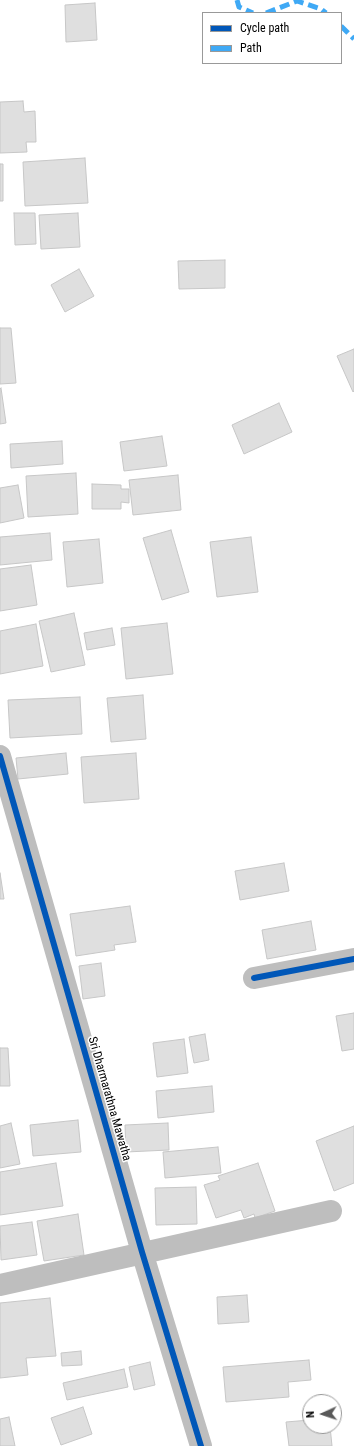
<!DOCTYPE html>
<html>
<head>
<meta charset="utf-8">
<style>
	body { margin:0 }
	#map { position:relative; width:354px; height:1446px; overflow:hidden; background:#fff; font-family:"Roboto Condensed",sans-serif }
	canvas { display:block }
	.legend { position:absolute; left:202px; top:12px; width:140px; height:52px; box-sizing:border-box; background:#fff; border:1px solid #999; margin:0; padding:5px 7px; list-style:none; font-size:12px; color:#000 }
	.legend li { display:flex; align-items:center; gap:8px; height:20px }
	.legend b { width:20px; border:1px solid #999 }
	.north { position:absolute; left:302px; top:1394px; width:40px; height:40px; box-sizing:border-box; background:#fff; border:1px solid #999; border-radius:50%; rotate:267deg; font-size:11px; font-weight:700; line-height:16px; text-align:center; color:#000 }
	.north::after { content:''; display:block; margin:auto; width:14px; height:18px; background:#595959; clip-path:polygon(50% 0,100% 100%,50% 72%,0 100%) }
</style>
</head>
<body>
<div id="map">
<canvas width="354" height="1446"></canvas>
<ul class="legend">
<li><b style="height:5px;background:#0057b8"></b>Cycle path</li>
<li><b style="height:5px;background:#3fa9f5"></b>Path</li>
</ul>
<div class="north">N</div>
</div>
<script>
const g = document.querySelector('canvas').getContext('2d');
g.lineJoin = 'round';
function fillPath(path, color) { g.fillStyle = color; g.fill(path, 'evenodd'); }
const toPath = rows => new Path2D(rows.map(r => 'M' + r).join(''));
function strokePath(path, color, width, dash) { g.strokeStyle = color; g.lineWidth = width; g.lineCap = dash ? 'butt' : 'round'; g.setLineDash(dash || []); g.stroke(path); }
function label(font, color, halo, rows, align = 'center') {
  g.font = font + ' "Roboto Condensed",sans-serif'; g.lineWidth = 3; g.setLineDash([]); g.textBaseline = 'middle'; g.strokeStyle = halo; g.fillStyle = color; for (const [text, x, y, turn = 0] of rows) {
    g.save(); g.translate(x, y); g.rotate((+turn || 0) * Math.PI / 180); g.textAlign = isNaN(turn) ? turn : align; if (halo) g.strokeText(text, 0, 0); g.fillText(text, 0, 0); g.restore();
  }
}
const building = toPath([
	[95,3,97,40,66,42,65,5,95,3],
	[23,101,24,112,35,111,36,142,26,142,27,152,0,153,0,102,23,101],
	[85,158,88,203,25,206,23,162,85,158],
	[0,164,3,164,3,201,0,201,0,164],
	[14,213,35,213,36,244,15,245,14,213],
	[78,213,80,247,41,249,39,215,78,213],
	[225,260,225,288,179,289,178,261,225,260],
	[79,269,94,296,65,312,51,285,79,269],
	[0,328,11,328,16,383,0,384,0,328],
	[354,349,354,391,353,392,337,356,354,349],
	[1,388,6,423,0,424,0,389,1,388],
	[279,403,292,432,244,454,232,425,279,403],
	[162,436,167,466,124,471,120,442,162,436],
	[62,441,63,464,11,468,10,444,62,441],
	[76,473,78,514,28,517,26,476,76,473],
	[178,475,181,510,133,515,129,480,178,475],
	[92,484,121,485,121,489,129,489,129,503,121,502,121,509,92,509,92,484],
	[18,485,24,518,0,523,0,488,18,485],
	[171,530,189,592,162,600,143,538,171,530],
	[50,533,52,560,0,565,0,537,50,533],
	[251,537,258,592,217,597,210,542,251,537],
	[99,539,103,583,67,587,63,542,99,539],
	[31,565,37,605,0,611,0,569,31,565],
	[74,613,85,665,51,672,39,621,74,613],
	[167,623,173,674,126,679,121,628,167,623],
	[36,624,43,666,0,674,0,631,36,624],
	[112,628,115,645,87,650,84,633,112,628],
	[143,695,146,739,111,742,107,698,143,695],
	[80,697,82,734,10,738,8,700,80,697],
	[66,753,68,774,18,779,16,758,66,753],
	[136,753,139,799,84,803,81,757,136,753],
	[284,863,289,891,240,900,235,871,284,863],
	[0,873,4,899,0,899,0,873],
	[130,906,136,942,114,945,115,950,76,956,70,914,130,906],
	[311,921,316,950,267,959,262,930,311,921],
	[101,963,105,996,83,999,79,966,101,963],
	[354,1013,354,1049,342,1051,336,1016,354,1013],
	[205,1034,209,1060,194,1063,189,1037,205,1034],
	[184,1039,188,1073,157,1077,153,1043,184,1039],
	[0,1048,8,1048,10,1086,0,1086,0,1048],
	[212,1086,214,1112,158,1118,156,1091,212,1086],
	[78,1120,81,1152,33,1156,30,1125,78,1120],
	[11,1123,20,1164,0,1168,0,1126,11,1123],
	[168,1123,169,1150,126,1152,125,1125,168,1123],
	[354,1126,354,1183,334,1191,316,1141,354,1126],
	[218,1147,221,1173,165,1178,163,1152,218,1147],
	[56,1163,63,1206,0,1215,0,1172,56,1163],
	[258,1163,275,1211,255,1218,254,1214,244,1218,241,1210,216,1218,204,1185,220,1180,218,1176,258,1163],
	[196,1187,197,1224,156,1225,155,1188,196,1187],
	[78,1214,84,1255,44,1261,37,1221,78,1214],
	[32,1222,37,1255,1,1260,0,1226,32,1222],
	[247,1295,249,1322,218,1324,217,1297,247,1295],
	[50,1298,56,1356,26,1358,28,1375,0,1378,0,1303,50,1298],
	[81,1351,82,1365,62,1366,61,1353,81,1351],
	[309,1360,311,1380,288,1382,289,1397,226,1402,223,1367,309,1360],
	[150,1362,155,1385,134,1390,129,1367,150,1362],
	[124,1369,128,1387,67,1400,63,1383,124,1369],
	[83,1407,92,1434,61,1445,51,1418,83,1407],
	[9,1417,15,1446,0,1446,0,1419,9,1417],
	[310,1420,310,1426,330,1426,332,1446,289,1446,286,1422,310,1420]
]);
const street = toPath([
	[0,756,142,1252,201,1446],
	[254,978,354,959],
	[0,1285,331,1211]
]);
const quiet = toPath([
	[237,0,239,7,253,13],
	[266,13,297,1,321,9,326,13],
	[341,26,354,39]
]);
const cycleway = toPath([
	[0,756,142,1252,201,1446],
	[254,978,354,959]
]);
const streetNames = [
	["Sri Dharmarathna Mawatha",109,1099,74]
];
fillPath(building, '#dfdfdf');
strokePath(building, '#c7c7c7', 1);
strokePath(street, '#bebebe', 22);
strokePath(quiet, '#3fa9f5', 5, [10, 5]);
strokePath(cycleway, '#0057b8', 6);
label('12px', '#000', '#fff', streetNames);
</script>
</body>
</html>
